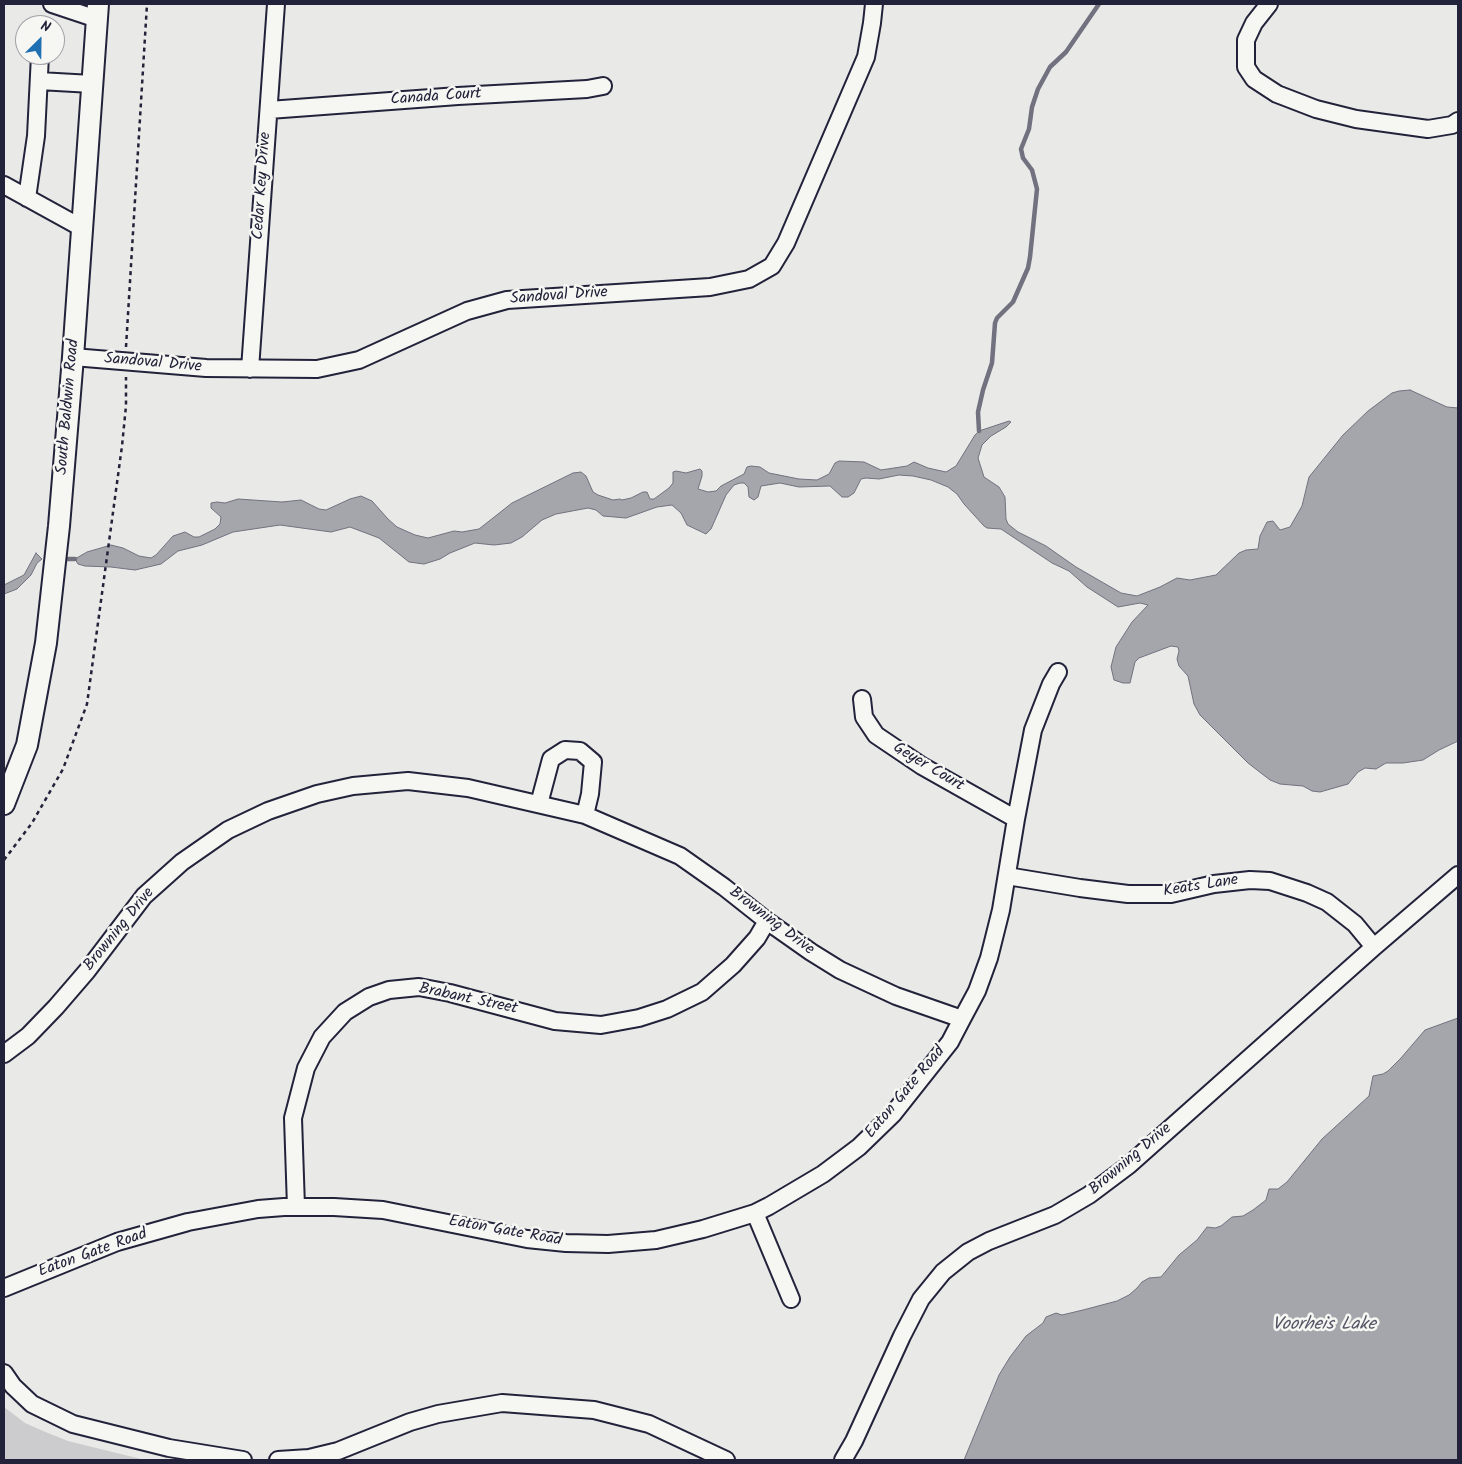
<!DOCTYPE html>
<html>
<head>
<meta charset="utf-8">
<style>
	body { margin:0 }
	#map { position:relative; width:1462px; height:1464px; overflow:hidden; background:#e9e9e7; font-family:Kalam,sans-serif }
	canvas { display:block }
	.frame { position:absolute; inset:0; border:5px solid #22223b; pointer-events:none }
	.north { position:absolute; left:15px; top:15px; width:50px; height:50px; box-sizing:border-box; background:#f6f6f2; border:1px solid #a1a1a9; border-radius:50%; rotate:23deg; font-size:14px; font-weight:700; line-height:20px; text-align:center; color:#22223b }
	.north::after { content:''; display:block; margin:auto; width:18px; height:22px; background:#1f6fb2; clip-path:polygon(50% 0,100% 100%,50% 72%,0 100%) }
</style>
</head>
<body>
<div id="map">
<canvas width="1462" height="1464"></canvas>
<div class="frame"></div>
<div class="north">N</div>
</div>
<script>
const g = document.querySelector('canvas').getContext('2d');
g.lineJoin = 'round';
function fillPath(path, color) { g.fillStyle = color; g.fill(path, 'evenodd'); }
const toPath = rows => new Path2D(rows.map(r => 'M' + r).join(''));
function strokePath(path, color, width, dash) { g.strokeStyle = color; g.lineWidth = width; g.lineCap = dash ? 'butt' : 'round'; g.setLineDash(dash || []); g.stroke(path); }
function label(font, color, halo, rows, align = 'center') {
  g.font = font + ' Kalam,sans-serif'; g.lineWidth = 5; g.setLineDash([]); g.textBaseline = 'middle'; g.strokeStyle = halo; g.fillStyle = color; for (const [text, x, y, turn = 0] of rows) {
    g.save(); g.translate(x, y); g.rotate((+turn || 0) * Math.PI / 180); g.textAlign = isNaN(turn) ? turn : align; if (halo) g.strokeText(text, 0, 0); g.fillText(text, 0, 0); g.restore();
  }
}
const green = toPath([
	[4,1407,25,1423,43,1431,68,1441,145,1460,4,1460]
]);
const water = toPath([
	[1410,390,1447,407,1458,408,1458,741,1439,750,1423,760,1403,763,1386,763,1376,769,1365,768,1358,772,1348,784,1320,792,1312,791,1303,786,1280,784,1270,780,1248,763,1200,715,1194,704,1188,676,1179,666,1177,659,1179,651,1178,647,1171,646,1139,658,1135,662,1130,683,1123,683,1114,680,1111,667,1116,647,1132,622,1148,605,1140,603,1118,607,1087,587,1069,571,1052,563,1001,529,987,528,984,526,964,504,957,494,948,487,931,480,913,476,899,475,879,479,866,478,861,479,854,493,848,497,842,497,830,486,799,487,780,483,761,486,758,497,754,500,749,497,748,487,744,483,740,483,734,485,726,495,711,529,706,534,687,525,681,513,672,505,657,507,626,518,603,516,596,510,588,508,556,514,542,520,522,537,511,543,494,545,475,543,450,553,440,559,424,564,409,562,379,538,350,527,331,532,280,525,233,532,202,545,178,551,161,564,135,570,111,567,85,566,78,564,75,559,87,552,111,545,123,548,139,556,151,558,156,555,173,536,185,532,194,537,199,537,215,529,220,524,221,517,211,508,211,503,217,502,225,503,238,499,282,502,301,500,319,509,326,510,350,499,361,496,372,501,388,519,397,527,415,535,428,538,454,531,462,532,479,529,512,503,573,473,581,472,586,476,593,492,598,495,613,500,620,499,622,500,631,498,643,492,647,492,650,499,654,499,669,488,673,483,673,472,676,471,686,473,700,469,702,471,702,476,698,489,708,492,716,491,721,486,744,474,747,467,751,466,760,467,769,473,799,479,817,480,829,474,835,463,839,461,864,462,881,470,907,466,914,462,928,468,946,472,956,466,975,435,979,431,1009,421,1011,422,1006,427,991,436,982,445,978,458,984,477,999,487,1005,497,1006,519,1008,524,1018,532,1046,546,1076,567,1121,593,1137,596,1160,587,1177,578,1190,580,1216,575,1239,553,1246,550,1258,549,1260,536,1267,522,1273,521,1280,530,1290,527,1302,506,1309,477,1343,435,1368,411,1392,393,1399,391,1410,390],
	[36,553,42,559,37,563,31,575,17,589,4,594,4,585,24,575,36,553],
	[1458,1018,1458,1460,964,1460,999,1375,1010,1357,1026,1336,1043,1323,1046,1317,1056,1313,1062,1315,1083,1310,1117,1301,1129,1295,1137,1288,1142,1282,1149,1278,1161,1277,1179,1255,1197,1240,1207,1227,1215,1228,1221,1226,1232,1217,1243,1216,1253,1210,1266,1200,1269,1189,1278,1189,1287,1182,1322,1139,1369,1096,1373,1076,1383,1074,1388,1071,1401,1058,1425,1030,1458,1018]
]);
const stream = toPath([
	[979,431,978,412,983,390,992,363,995,323,997,318,1013,302,1028,268,1030,257,1037,189,1032,170,1023,158,1021,149,1029,129,1032,107,1038,89,1050,67,1066,52,1099,4],
	[60,559,75,559]
]);
const path = toPath([
	[126,347,147,4],
	[4,860,32,823,63,769,87,704,122,446,126,406,126,377]
]);
const minor = toPath([
	[52,4,97,19],
	[1269,4,1254,23,1246,40,1246,67,1254,79,1277,94,1316,109,1356,119,1428,129,1452,125,1458,121],
	[39,81,92,84],
	[269,110,458,96,587,89,603,86],
	[4,185,82,228],
	[27,198,36,136,40,55],
	[73,357,206,368,317,369,359,360,467,311,507,300,710,287,749,279,772,266,786,243,866,57,872,23,874,4],
	[250,369,276,4],
	[862,699,864,717,876,735,922,766,1016,819],
	[539,804,551,759,565,750,580,751,593,762,590,794,585,815],
	[1007,876,1080,888,1128,894,1171,894,1214,884,1250,880,1270,881,1307,893,1327,902,1355,924,1374,947],
	[4,1054,28,1036,56,1007,87,971,144,896,182,862,228,830,268,811,317,794,353,786,408,781,468,788,585,815,680,856,724,887,767,921,811,952,840,970,896,996,962,1019],
	[296,1207,293,1118,306,1068,322,1037,345,1012,369,997,389,990,419,987,450,993,555,1021,601,1025,639,1018,667,1009,702,992,733,965,757,938,767,921],
	[755,1213,791,1299],
	[4,1288,117,1242,188,1222,258,1209,284,1207,334,1207,383,1210,527,1239,566,1243,608,1244,656,1240,703,1229,755,1213,769,1206,823,1174,859,1147,893,1114,950,1042,962,1019,977,991,989,958,1001,910,1016,819,1033,730,1051,684,1058,672],
	[4,1373,13,1386,32,1404,73,1424,169,1448,243,1460],
	[278,1460,309,1458,338,1451,410,1422,438,1414,502,1403,594,1410,649,1424,726,1460],
	[843,1460,854,1441,902,1336,921,1299,943,1272,968,1252,989,1241,1055,1215,1089,1195,1129,1165,1374,947,1458,875]
]);
const major = toPath([
	[4,804,27,745,46,643,59,526,73,357,98,4]
]);
const streetNames = [
	["Canada Court",436,98,-4],
	["Cedar Key Drive",263,186,-86],
	["Sandoval Drive",559,297,-4],
	["Sandoval Drive",153,364,5],
	["South Baldwin Road",69,407,-85],
	["Geyer Court",928,768,31],
	["Keats Lane",1201,887,-9],
	["Browning Drive",771,922,37],
	["Browning Drive",120,930,-51],
	["Brabant Street",468,1000,12],
	["Eaton Gate Road",906,1093,-50],
	["Browning Drive",1131,1160,-40],
	["Eaton Gate Road",505,1232,10],
	["Eaton Gate Road",93,1254,-20]
];
const waterNames = [
	["Voorheis Lake",1324,1326]
];
fillPath(green, '#ccccce');
fillPath(water, '#a5a5ac');
strokePath(water, '#71717f', 1);
strokePath(stream, '#71717f', 4.5);
strokePath(minor, '#22223b', 20);
strokePath(major, '#22223b', 24);
strokePath(path, '#22223b', 2.5, [4, 4]);
strokePath(minor, '#f6f6f2', 16);
strokePath(major, '#f6f6f2', 20);
label('16px', '#22223b', '#f6f6f2', streetNames);
label('italic 18px', '#565668', '#f6f6f2', waterNames);
</script>
</body>
</html>
